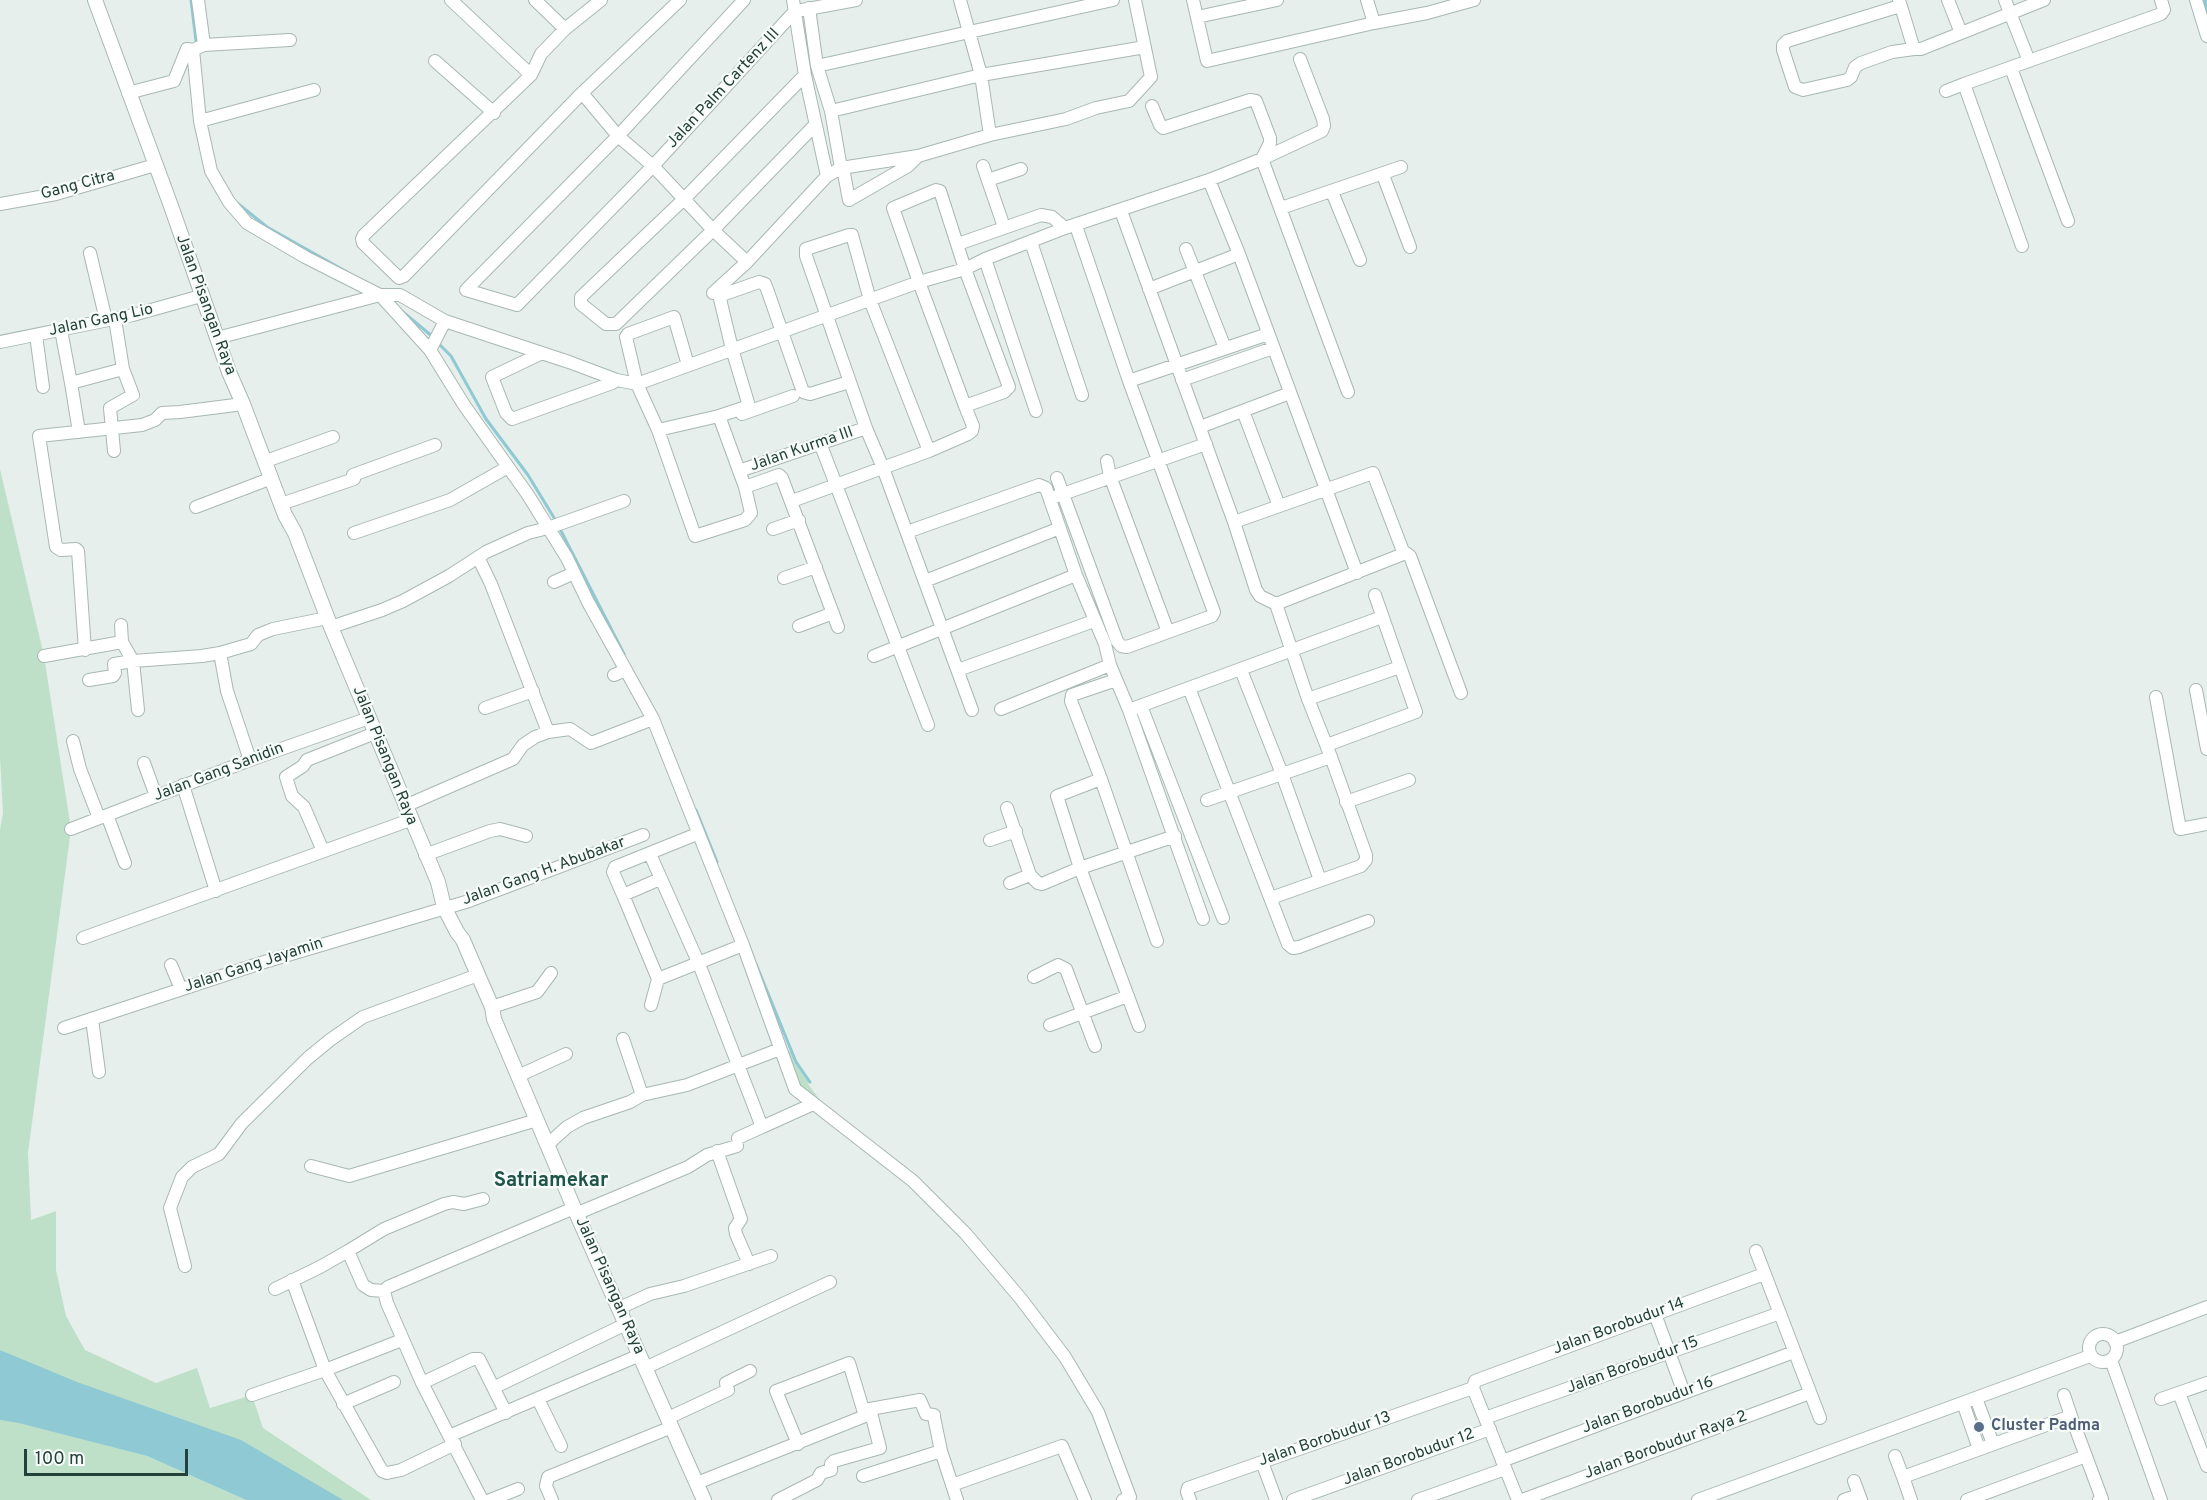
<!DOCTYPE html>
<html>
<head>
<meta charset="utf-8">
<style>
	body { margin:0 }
	#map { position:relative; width:2207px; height:1500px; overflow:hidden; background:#e6efeb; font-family:Overpass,sans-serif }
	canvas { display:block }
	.scale { position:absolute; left:24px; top:1449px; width:164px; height:27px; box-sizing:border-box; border:3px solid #24423a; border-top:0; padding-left:8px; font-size:18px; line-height:21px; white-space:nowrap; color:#24423a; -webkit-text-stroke:4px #f7fbf9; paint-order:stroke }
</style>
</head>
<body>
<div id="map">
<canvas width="2207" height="1500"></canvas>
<div class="scale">100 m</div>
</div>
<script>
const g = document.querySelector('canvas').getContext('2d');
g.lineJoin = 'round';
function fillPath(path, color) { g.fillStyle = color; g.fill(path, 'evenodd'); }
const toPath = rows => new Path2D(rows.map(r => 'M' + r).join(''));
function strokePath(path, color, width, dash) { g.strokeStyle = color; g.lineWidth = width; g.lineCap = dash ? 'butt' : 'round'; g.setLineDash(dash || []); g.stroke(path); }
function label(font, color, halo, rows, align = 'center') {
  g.font = font + ' Overpass,sans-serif'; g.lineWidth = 4.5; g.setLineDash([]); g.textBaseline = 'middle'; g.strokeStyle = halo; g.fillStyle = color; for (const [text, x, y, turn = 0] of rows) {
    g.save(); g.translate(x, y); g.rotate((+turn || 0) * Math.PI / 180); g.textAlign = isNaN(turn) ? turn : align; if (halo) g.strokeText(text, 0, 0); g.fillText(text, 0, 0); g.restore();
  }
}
const green = toPath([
	[0,469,44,656,71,829,28,1153,31,1220,56,1211,56,1270,66,1316,85,1350,156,1383,197,1368,210,1408,252,1395,263,1428,371,1500,343,1500,0,1350,0,830,3,813,0,757],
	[780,1049,792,1052,810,1082,808,1084,828,1111,795,1089],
	[0,1420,19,1422,147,1456,246,1500,0,1500]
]);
const water = toPath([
	[0,1350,77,1382,241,1440,343,1500,246,1500,147,1456,19,1423,0,1420]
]);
const stream = toPath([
	[191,0,196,41],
	[236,202,267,227,347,272],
	[403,312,433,337],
	[437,342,451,356,486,419,528,475,556,521],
	[559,527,624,654],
	[696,810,717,862],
	[756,964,796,1062,810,1082]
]);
const river = toPath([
	[2204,0,2207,8]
]);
const minor = toPath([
	[198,0,204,45],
	[451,0,531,75],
	[535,0,565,29],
	[601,0,565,29,541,54,531,75,364,235,362,239,363,243,399,278,404,276,582,93,680,0],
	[744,0,618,136,466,290,517,305,653,166,795,11],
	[793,0,805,75,827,176],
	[960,0,981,75,990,135],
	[1193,0,1207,61,1374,23,1427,13,1474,0],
	[1367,0,1374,23],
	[1899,0,1914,49,1921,49,2044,0],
	[1948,0,1961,33],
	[2005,0,2029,61],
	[2196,0,2207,36],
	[1900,6,1787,41,1783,45,1783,50,1795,87,1803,90,1847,80,1851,77,1855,67,1861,63,1892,52,1914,49],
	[809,8,817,66,831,111,841,168],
	[802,10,856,0],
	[1197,17,1277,0],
	[193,50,200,121,211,171,229,202,247,223,305,257,380,295,430,350,464,405,528,495,567,558,588,602,653,719,743,945,795,1089,913,1181,966,1234,1021,1299,1065,1357,1098,1412,1130,1497,1123,1500],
	[435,61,494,113],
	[817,66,1113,0],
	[2011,68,2068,221],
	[805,75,684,199,581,297,581,304,606,324,616,324,713,230,815,125],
	[1946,91,1964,84],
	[128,93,174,81,187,49,193,50,204,45,290,40],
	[582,93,618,136,653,166,713,230,747,262],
	[1152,106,1160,125,1163,128,1250,100,1256,101,1270,138,1270,143,1262,159,1348,392],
	[831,111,981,75,1145,47],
	[200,121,314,90],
	[983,166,1004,227],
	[843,168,849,200,908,166,918,156],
	[1383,175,1410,247],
	[988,180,1021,169],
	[1209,180,1239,254,1357,573],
	[1332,192,1360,260],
	[0,204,56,194,155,165],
	[1281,208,1401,167],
	[1121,211,1234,522,1256,590,1260,596,1276,604],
	[1031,242,1082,395],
	[958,244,1041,215,1052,217,1065,228],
	[2022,246,1964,84,2161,14,2164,10,2161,0],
	[1186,249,1225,348],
	[90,253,106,320],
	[985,259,1036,411],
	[1149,289,1239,254],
	[713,293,747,262,827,176,841,168,918,156,990,135,1066,119,1096,108,1129,101,1151,77,1135,0],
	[61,330,71,383,123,369],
	[36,335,43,387],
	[217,338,380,295,400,295,445,321,569,362,617,380,637,384,919,282,965,269,985,259,1065,228,1209,180,1262,159,1322,131,1324,126,1323,119,1300,59],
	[0,342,133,315,201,296],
	[430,350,445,321],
	[542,353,492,377,506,413,512,419,612,383,617,380],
	[688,365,674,317,628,334,626,337,637,384,658,430,695,536,745,520,751,513,745,487,719,416],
	[1182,380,1273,348],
	[1129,381,1268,334],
	[71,383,79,432],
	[1243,411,1279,506],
	[742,414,793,396],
	[1200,427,1290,393],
	[658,430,719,416,749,406,732,349,720,299,722,295,759,282,765,284,767,289,803,392,810,394,849,382],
	[820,443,928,725],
	[114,451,110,408,133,395,123,369,115,319],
	[929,451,870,300,852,235,849,235,806,249,806,256,866,428,883,468,972,710],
	[266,461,333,437],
	[1107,461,1110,476,1168,632],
	[739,471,866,428],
	[1057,478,1117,641,1121,646,1127,647,1212,616,1214,612,1129,381,1076,226],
	[745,487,779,475,782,478,838,627],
	[1057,496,1206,444],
	[792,501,929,451,968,434,972,431,973,426,965,406,919,282,893,208,936,190,940,191,965,269,1009,387,1004,392,965,406],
	[281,504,354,479,353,475,435,445],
	[196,507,272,478],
	[1234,522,1373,473,1404,554],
	[773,529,799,520],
	[907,532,1039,485,1046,488,1076,575,1105,644,1110,665,1129,710,1203,919],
	[354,533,450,500,508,467],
	[478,557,491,584,548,732],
	[784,578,816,567],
	[925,581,1060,528],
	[554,582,574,573],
	[799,626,833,613],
	[331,627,382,610,403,601,449,576,486,552,528,533,548,528,624,501],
	[85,650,78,551,76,549,61,550,56,547,39,436,142,425,155,420,162,413,180,412,243,404],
	[220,653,227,691,250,760],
	[44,656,122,642],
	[874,656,1076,575],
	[958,670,1094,621],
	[1241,670,1282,774,1320,880],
	[614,675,626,670],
	[89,680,113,676,115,673,114,664,133,661,122,642,121,625],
	[1116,680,1072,695,1071,701,1101,779,1157,941],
	[1189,688,1288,944,1293,948,1299,947,1368,921],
	[2196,690,2207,749],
	[2156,697,2180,829,2207,824],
	[1308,699,1400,667],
	[1141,706,1223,918],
	[485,708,533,691],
	[1001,709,1110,665],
	[138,710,133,661,202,656,220,653,251,644,258,635,273,629,327,618],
	[1129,710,1382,617],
	[73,741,80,769,99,818],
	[1327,745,1416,712,1375,595],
	[144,763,156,796],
	[1101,779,1057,796,1080,868,1139,1026],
	[183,785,216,891],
	[1207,800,1331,757],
	[1346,802,1409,780],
	[405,806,513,759,523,745,535,737,548,732,570,729,591,743,653,719],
	[1007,808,1030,875,1038,883,1042,884,1080,868,1175,836],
	[107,815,125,863],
	[71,829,250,760,369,718],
	[990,840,1016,831],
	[323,851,304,807,292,796,286,777,303,766,307,760,375,733],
	[650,854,699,964,762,1127,738,1138],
	[425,855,490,831,500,829,526,836],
	[1010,883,1030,875],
	[623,895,613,872,615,867,697,834],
	[1271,898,1361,866,1366,860,1366,855,1331,757,1308,699,1276,604,1406,553,1410,556,1461,693],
	[83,938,410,820],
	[171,965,181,989],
	[1034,977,1058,965,1066,969,1095,1046],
	[658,979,623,895,660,879],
	[651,1005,658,979,743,945],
	[492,1007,537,992,551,973],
	[92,1019,99,1072],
	[1050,1025,1128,996],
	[64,1028,261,963,469,901,643,835],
	[623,1039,642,1095],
	[518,1076,566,1054],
	[762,1127,813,1104],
	[547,1145,567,1127,583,1118,630,1102,642,1095,687,1085,780,1049],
	[717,1151,741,1219,735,1228,736,1234,749,1264],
	[311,1166,349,1176,537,1120],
	[578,1213,688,1167,707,1155,737,1146],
	[1756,1251,1820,1418],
	[185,1266,170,1208,182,1177,192,1167,219,1154,242,1123,308,1058,330,1040,363,1017,478,975],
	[292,1280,325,1370,382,1471,387,1473,401,1470,455,1444],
	[275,1289,320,1267,348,1251],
	[384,1291,371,1290,363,1285,348,1251,384,1229,444,1204,453,1202,464,1204,483,1199],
	[622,1313,624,1306,650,1294,684,1286,771,1256],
	[1655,1314,1684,1393],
	'2089 1348a14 14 0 1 1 28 0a14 14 0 1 1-28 0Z',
	[2115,1342,2207,1307],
	[2111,1360,2161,1500],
	[645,1368,830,1282],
	[422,1383,473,1359,479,1359,506,1413],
	[495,1387,626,1324],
	[2179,1393,2207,1466],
	[252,1395,325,1370,402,1340],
	[2064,1395,2071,1416],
	[1976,1398,1993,1444],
	[538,1399,561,1446],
	[2161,1399,2207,1383],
	[1963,1403,1979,1449],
	[343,1404,394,1382],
	[668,1418,728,1390,726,1383,750,1371],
	[1485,1418,1780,1313],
	[449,1436,640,1355],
	[798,1444,776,1391,849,1363,865,1416],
	[1895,1456,1903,1477],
	[1502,1461,1794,1352],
	[1262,1462,1276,1500],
	[863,1476,941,1451],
	[1854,1481,1861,1500],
	[697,1483,865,1416,870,1409,920,1400,926,1414,934,1415,934,1417,941,1451,957,1500],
	[952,1485,1062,1446,1085,1500],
	[482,1500,422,1383,387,1303,384,1291,388,1287,574,1208],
	[490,1500,518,1489],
	[552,1500,546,1486,548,1477,672,1427],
	[778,1500,817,1480,821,1473,831,1470,831,1464,834,1461,880,1448,870,1409],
	[1190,1500,1187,1492,1188,1488,1473,1388],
	[1293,1500,1490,1429],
	[1418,1500,1505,1469],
	[1518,1500,1473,1388,1475,1381,1764,1274],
	[1522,1500,1810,1393],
	[1698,1500,2090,1356],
	[1844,1500,1859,1495],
	[1911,1500,1903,1477,2071,1416,2102,1499,2099,1500],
	[1967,1500,2086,1456]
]);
const tertiary = toPath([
	[95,0,171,206,229,372,243,404,285,515,295,533,331,627,438,882,444,907,457,932,463,940,478,975,492,1007,494,1019,574,1208,704,1500]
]);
const markers = [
	[1979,1427,6,"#5c6f8a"]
];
const streetNames = [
	["Jalan Palm Cartenz III",724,89,-47],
	["Gang Citra",78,186,-15],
	["Jalan Pisangan Raya",205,305,70],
	["Jalan Gang Lio",101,321,-12],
	["Jalan Kurma III",802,450,-19],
	["Jalan Pisangan Raya",384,756,68],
	["Jalan Gang Sanidin",219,773,-21],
	["Jalan Gang H. Abubakar",544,872,-20],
	["Jalan Gang Jayamin",254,966,-18],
	["Jalan Pisangan Raya",609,1286,66],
	["Jalan Borobudur 14",1619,1327,-20],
	["Jalan Borobudur 15",1633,1366,-20],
	["Jalan Borobudur 16",1648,1406,-20],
	["Jalan Borobudur 13",1325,1440,-19],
	["Jalan Borobudur Raya 2",1666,1446,-20],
	["Jalan Borobudur 12",1409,1458,-20]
];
const serviceNames = [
	["Cluster Padma",1991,1427]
];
const quarterNames = [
	["Satriamekar",551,1182]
];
fillPath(green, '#bfe0c8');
fillPath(water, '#8ec9d4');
strokePath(stream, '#8ec9d4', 3);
strokePath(river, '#8ec9d4', 20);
strokePath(minor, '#a8b8b2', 14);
strokePath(tertiary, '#a8b8b2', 16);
strokePath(minor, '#fff', 12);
strokePath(tertiary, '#fff', 14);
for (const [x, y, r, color] of markers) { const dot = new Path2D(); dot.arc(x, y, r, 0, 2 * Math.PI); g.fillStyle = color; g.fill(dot); strokePath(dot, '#f7fbf9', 2); }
label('16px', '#24423a', '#f7fbf9', streetNames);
label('bold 16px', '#4e5e75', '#f7fbf9', serviceNames, 'left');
label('bold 20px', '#1f5548', '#f7fbf9', quarterNames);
</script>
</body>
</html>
